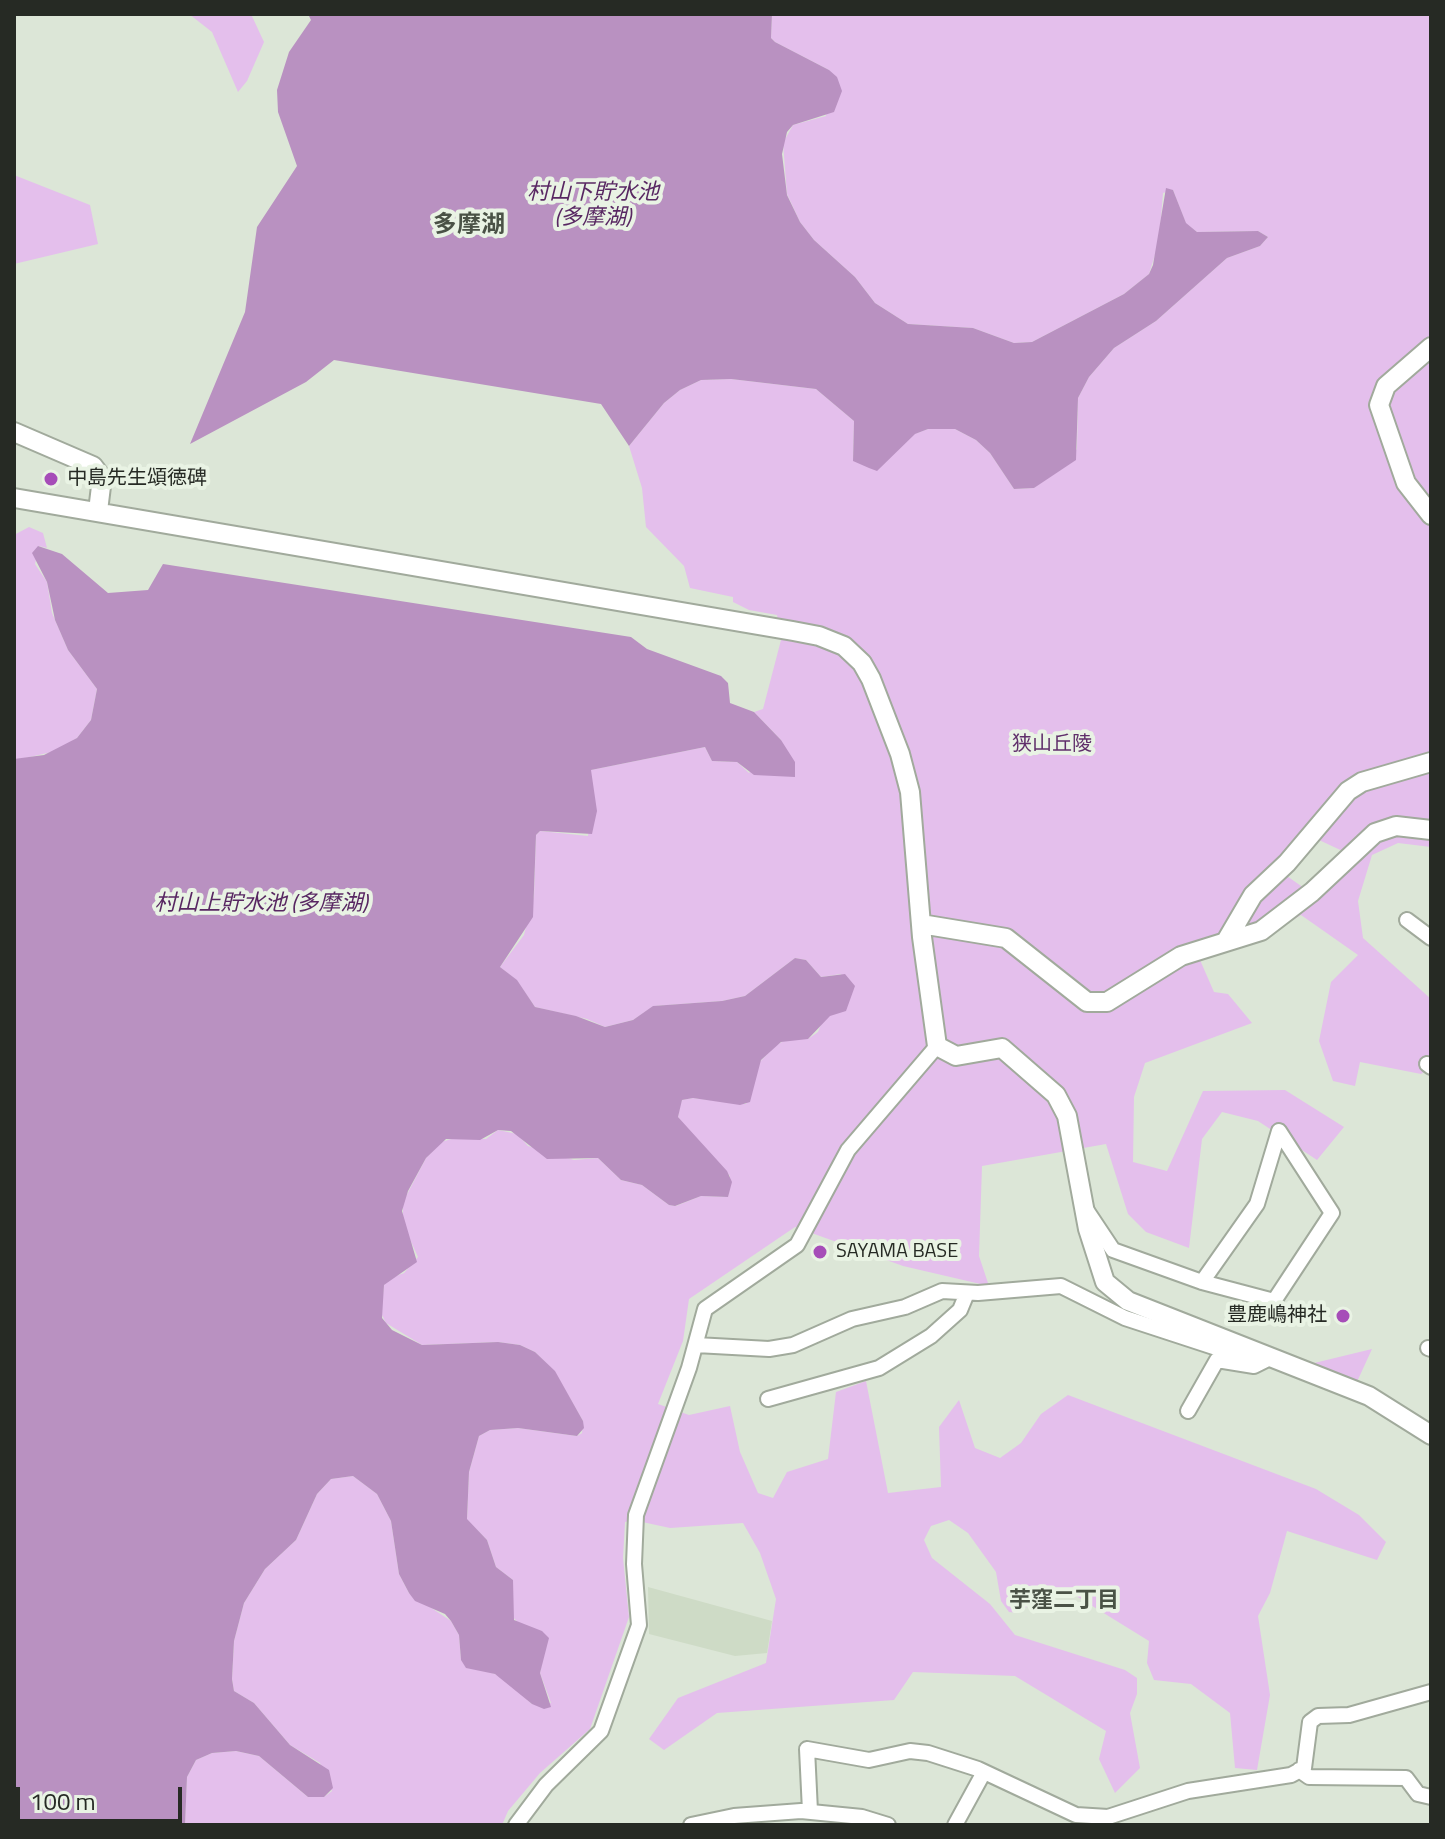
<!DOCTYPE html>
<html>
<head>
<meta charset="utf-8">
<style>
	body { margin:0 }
	#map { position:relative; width:1445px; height:1839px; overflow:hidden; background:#dce6d7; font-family:"Titillium Web",sans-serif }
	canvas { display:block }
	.frame { position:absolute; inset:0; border:16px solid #262a24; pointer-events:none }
	.scale { position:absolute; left:16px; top:1787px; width:166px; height:36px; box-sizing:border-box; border:4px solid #262a24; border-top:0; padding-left:10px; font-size:24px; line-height:28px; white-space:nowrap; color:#262a24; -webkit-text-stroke:6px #e9f3e4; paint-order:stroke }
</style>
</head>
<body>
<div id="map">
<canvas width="1445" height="1839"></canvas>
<div class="frame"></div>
<div class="scale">100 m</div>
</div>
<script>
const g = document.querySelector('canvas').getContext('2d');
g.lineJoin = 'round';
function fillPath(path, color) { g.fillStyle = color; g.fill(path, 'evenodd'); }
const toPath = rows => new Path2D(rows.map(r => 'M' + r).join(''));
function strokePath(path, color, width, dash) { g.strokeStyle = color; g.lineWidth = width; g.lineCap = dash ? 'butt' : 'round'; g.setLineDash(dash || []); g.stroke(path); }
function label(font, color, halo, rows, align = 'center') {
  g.font = font + ' "Titillium Web","Noto Sans JP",sans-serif'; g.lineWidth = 8; g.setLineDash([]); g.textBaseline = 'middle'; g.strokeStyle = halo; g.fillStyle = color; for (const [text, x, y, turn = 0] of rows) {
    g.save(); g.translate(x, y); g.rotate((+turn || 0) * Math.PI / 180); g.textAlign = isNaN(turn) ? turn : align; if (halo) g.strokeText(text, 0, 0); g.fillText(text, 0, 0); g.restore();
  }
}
const built = toPath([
	[648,1587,772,1621,767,1653,735,1656,649,1634]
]);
const green = toPath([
	[189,14,251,14,264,42,247,81,238,92,212,32],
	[772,14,1431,14,1431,847,1398,843,1372,855,1358,901,1363,938,1431,999,1431,1067,1421,1074,1360,1062,1355,1086,1333,1081,1319,1041,1331,982,1358,955,1301,915,1265,937,1200,960,1214,992,1228,994,1252,1023,1145,1063,1134,1097,1133,1162,1167,1171,1203,1091,1285,1090,1344,1127,1317,1160,1258,1121,1222,1112,1202,1139,1189,1248,1146,1232,1128,1214,1106,1144,982,1166,979,1256,989,1286,903,1266,795,1227,689,1299,683,1341,658,1404,689,1415,730,1406,740,1452,758,1493,773,1498,787,1472,828,1459,836,1392,866,1381,888,1493,941,1487,939,1427,959,1400,975,1448,1000,1458,1021,1443,1041,1414,1068,1395,1316,1489,1359,1515,1386,1542,1377,1560,1287,1531,1270,1593,1258,1616,1270,1695,1257,1770,1235,1768,1230,1713,1191,1684,1154,1680,1147,1663,1149,1641,1068,1591,1039,1598,1018,1613,1009,1612,1001,1601,996,1572,968,1533,949,1520,931,1526,924,1540,932,1558,990,1604,1015,1635,1125,1670,1137,1678,1137,1694,1130,1713,1140,1768,1115,1793,1099,1759,1106,1731,1015,1676,913,1672,894,1700,717,1713,664,1750,649,1739,678,1698,766,1663,776,1599,760,1553,743,1523,670,1528,633,1520,625,1522,623,1558,629,1617,590,1729,540,1773,508,1811,502,1825,185,1825,187,1777,196,1760,212,1753,236,1751,259,1756,308,1797,324,1797,332,1791,320,1763,290,1745,254,1703,234,1691,232,1679,234,1641,244,1603,265,1569,296,1540,317,1494,331,1479,353,1476,377,1494,391,1521,399,1574,409,1593,451,1621,459,1635,461,1660,502,1677,532,1704,551,1703,540,1673,544,1651,512,1616,513,1580,496,1567,487,1540,467,1520,469,1472,479,1436,490,1430,518,1428,577,1436,582,1433,583,1421,554,1371,535,1352,520,1345,498,1342,422,1345,386,1323,381,1313,384,1285,388,1279,404,1273,418,1257,403,1224,403,1202,426,1158,441,1142,455,1138,486,1139,498,1130,517,1134,528,1146,574,1160,598,1158,621,1180,642,1185,669,1205,676,1206,701,1196,728,1197,730,1176,682,1123,678,1117,680,1105,682,1100,693,1098,746,1104,757,1065,775,1046,787,1039,808,1039,818,1032,841,974,821,977,806,960,795,958,745,996,722,1001,654,1006,633,1020,605,1027,587,1019,535,1007,517,981,500,967,524,935,534,896,536,835,540,831,588,836,591,770,705,747,712,761,737,762,749,773,781,740,754,712,763,709,781,640,777,615,749,610,733,602,733,597,690,588,684,566,646,527,642,488,629,446,664,403,680,390,701,380,731,379,816,389,854,421,853,460,887,460,914,434,928,429,955,429,976,440,990,453,1014,489,1034,488,1077,449,1078,398,1089,377,1114,348,1156,321,1227,258,1260,246,1268,237,1258,231,1197,232,1186,224,1173,190,1163,193,1159,242,1149,274,1124,294,1032,342,1014,343,973,328,908,324,875,303,855,277,814,240,800,222,787,194,783,143,793,125,826,116,829,70,775,42,771,38],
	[1304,833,1349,854,1311,893,1277,869],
	[14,175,90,205,98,244,14,264],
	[29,527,43,533,47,548,39,546,35,564,47,582,52,613,68,650,97,689,91,720,77,738,56,751,21,759,14,759,14,535],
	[1372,1349,1356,1384,1306,1365]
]);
const water = toPath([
	[308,14,772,14,771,38,775,42,829,70,837,77,842,91,834,112,793,125,787,132,782,154,787,195,800,222,814,240,855,277,875,303,908,324,973,328,1014,343,1032,342,1124,294,1149,274,1153,265,1166,188,1173,190,1186,223,1197,232,1258,231,1268,237,1260,246,1227,258,1156,321,1114,348,1089,377,1078,398,1076,460,1034,488,1014,489,990,453,976,440,955,429,928,429,915,434,877,471,869,468,853,461,854,421,816,389,731,379,701,380,680,390,664,403,629,446,601,404,334,360,306,382,190,444,245,312,257,227,297,166,278,112,277,90,289,52,311,20],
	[38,546,62,554,108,593,148,590,163,564,631,637,647,649,721,676,728,683,730,703,754,712,781,740,795,762,795,777,754,775,737,762,712,761,705,747,591,770,597,811,592,834,540,831,536,835,533,917,500,967,517,980,535,1007,576,1016,605,1027,633,1020,653,1006,722,1001,745,996,795,958,806,960,821,977,845,974,855,986,846,1011,830,1016,808,1039,781,1042,761,1060,750,1102,740,1105,693,1098,682,1100,678,1117,727,1171,732,1182,728,1197,701,1196,675,1206,669,1205,642,1185,621,1180,598,1158,547,1159,511,1131,498,1130,480,1140,446,1139,426,1158,408,1191,402,1211,417,1262,384,1285,382,1318,392,1330,422,1345,498,1342,520,1345,535,1352,555,1371,583,1421,584,1428,577,1436,518,1428,490,1430,479,1436,469,1472,467,1519,487,1540,496,1567,513,1580,514,1620,542,1631,549,1638,540,1673,551,1707,544,1709,532,1704,495,1674,466,1668,461,1660,459,1635,451,1621,445,1614,415,1601,409,1593,399,1574,391,1521,377,1494,353,1476,331,1479,317,1494,296,1540,265,1569,244,1603,234,1641,232,1679,234,1691,254,1703,290,1745,329,1770,333,1788,324,1797,308,1797,259,1756,236,1751,212,1753,196,1760,187,1777,185,1825,14,1825,14,759,44,755,77,738,91,720,97,689,68,650,55,620,47,582,32,553]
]);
const street = toPath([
	[1407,920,1431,938],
	[1427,1064,1431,1067],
	[1085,1208,1113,1250,1202,1282,1274,1301,1332,1213,1279,1131,1257,1204,1202,1282],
	[696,1345,769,1349,793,1345,852,1319,905,1307,942,1291,978,1293,1061,1286,1125,1318,1235,1354,1254,1352],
	[1428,1348,1431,1349],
	[768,1399,879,1368,931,1336,960,1310,967,1293],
	[1188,1411,1217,1360,1254,1366,1272,1357],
	[1299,1770,1309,1777,1406,1778,1418,1794,1431,1797],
	[810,1811,807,1749,869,1760,910,1751,928,1753,978,1769,1076,1815,1108,1817,1188,1791,1291,1775,1304,1768,1310,1722,1318,1716,1349,1715,1431,1692],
	[516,1825,546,1785,601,1731,639,1625,634,1564,636,1515,689,1368,705,1309,797,1245,848,1150,937,1046],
	[691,1825,734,1816,801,1811,862,1817,888,1825],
	[955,1825,984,1772]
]);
const secondary = toPath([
	[1431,347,1386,386,1379,405,1406,483,1431,515],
	[14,432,93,466,102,478,98,511],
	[14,498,793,631,819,636,844,646,862,663,871,679,900,754,910,792,922,937,937,1046,956,1056,1002,1048,1056,1095,1067,1116,1088,1229,1105,1282,1128,1301,1369,1396,1431,1435],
	[921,924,1006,938,1087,1002,1107,1002,1181,956,1261,931,1312,892,1375,833,1396,826,1431,830],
	[1226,941,1253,895,1287,863,1348,791,1362,782,1431,762]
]);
const markers = [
	[51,479,8,"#a64db8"],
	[820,1252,8,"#a64db8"],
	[1343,1316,8,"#a64db8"]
];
const poiNames = [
	["中島先生頌徳碑",67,479],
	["SAYAMA BASE",836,1252],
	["豊鹿嶋神社",1327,1316,"right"]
];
const parkNames = [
	["狭山丘陵",1052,745]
];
const waterNames = [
	["村山下貯水池",593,194],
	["(多摩湖)",593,219],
	["村山上貯水池 (多摩湖)",261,905]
];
const neighbourhoodNames = [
	["芋窪二丁目",1064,1602]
];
const quarterNames = [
	["多摩湖",469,226]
];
fillPath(built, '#cedbc6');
fillPath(green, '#e4bfec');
fillPath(water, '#b991c1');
strokePath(street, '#a1aa9c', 18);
strokePath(secondary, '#a1aa9c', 22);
strokePath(street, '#fff', 14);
strokePath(secondary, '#fff', 18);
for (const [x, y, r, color] of markers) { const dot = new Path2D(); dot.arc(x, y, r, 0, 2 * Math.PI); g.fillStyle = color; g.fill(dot); strokePath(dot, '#e9f3e4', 3); }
label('20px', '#262a24', '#e9f3e4', poiNames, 'left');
label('20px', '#5f2e6a', '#e9f3e4', parkNames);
label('italic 22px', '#582762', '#e9f3e4', waterNames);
label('bold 22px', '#4a5246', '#e9f3e4', neighbourhoodNames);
label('bold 24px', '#4a5246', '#e9f3e4', quarterNames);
</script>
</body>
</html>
